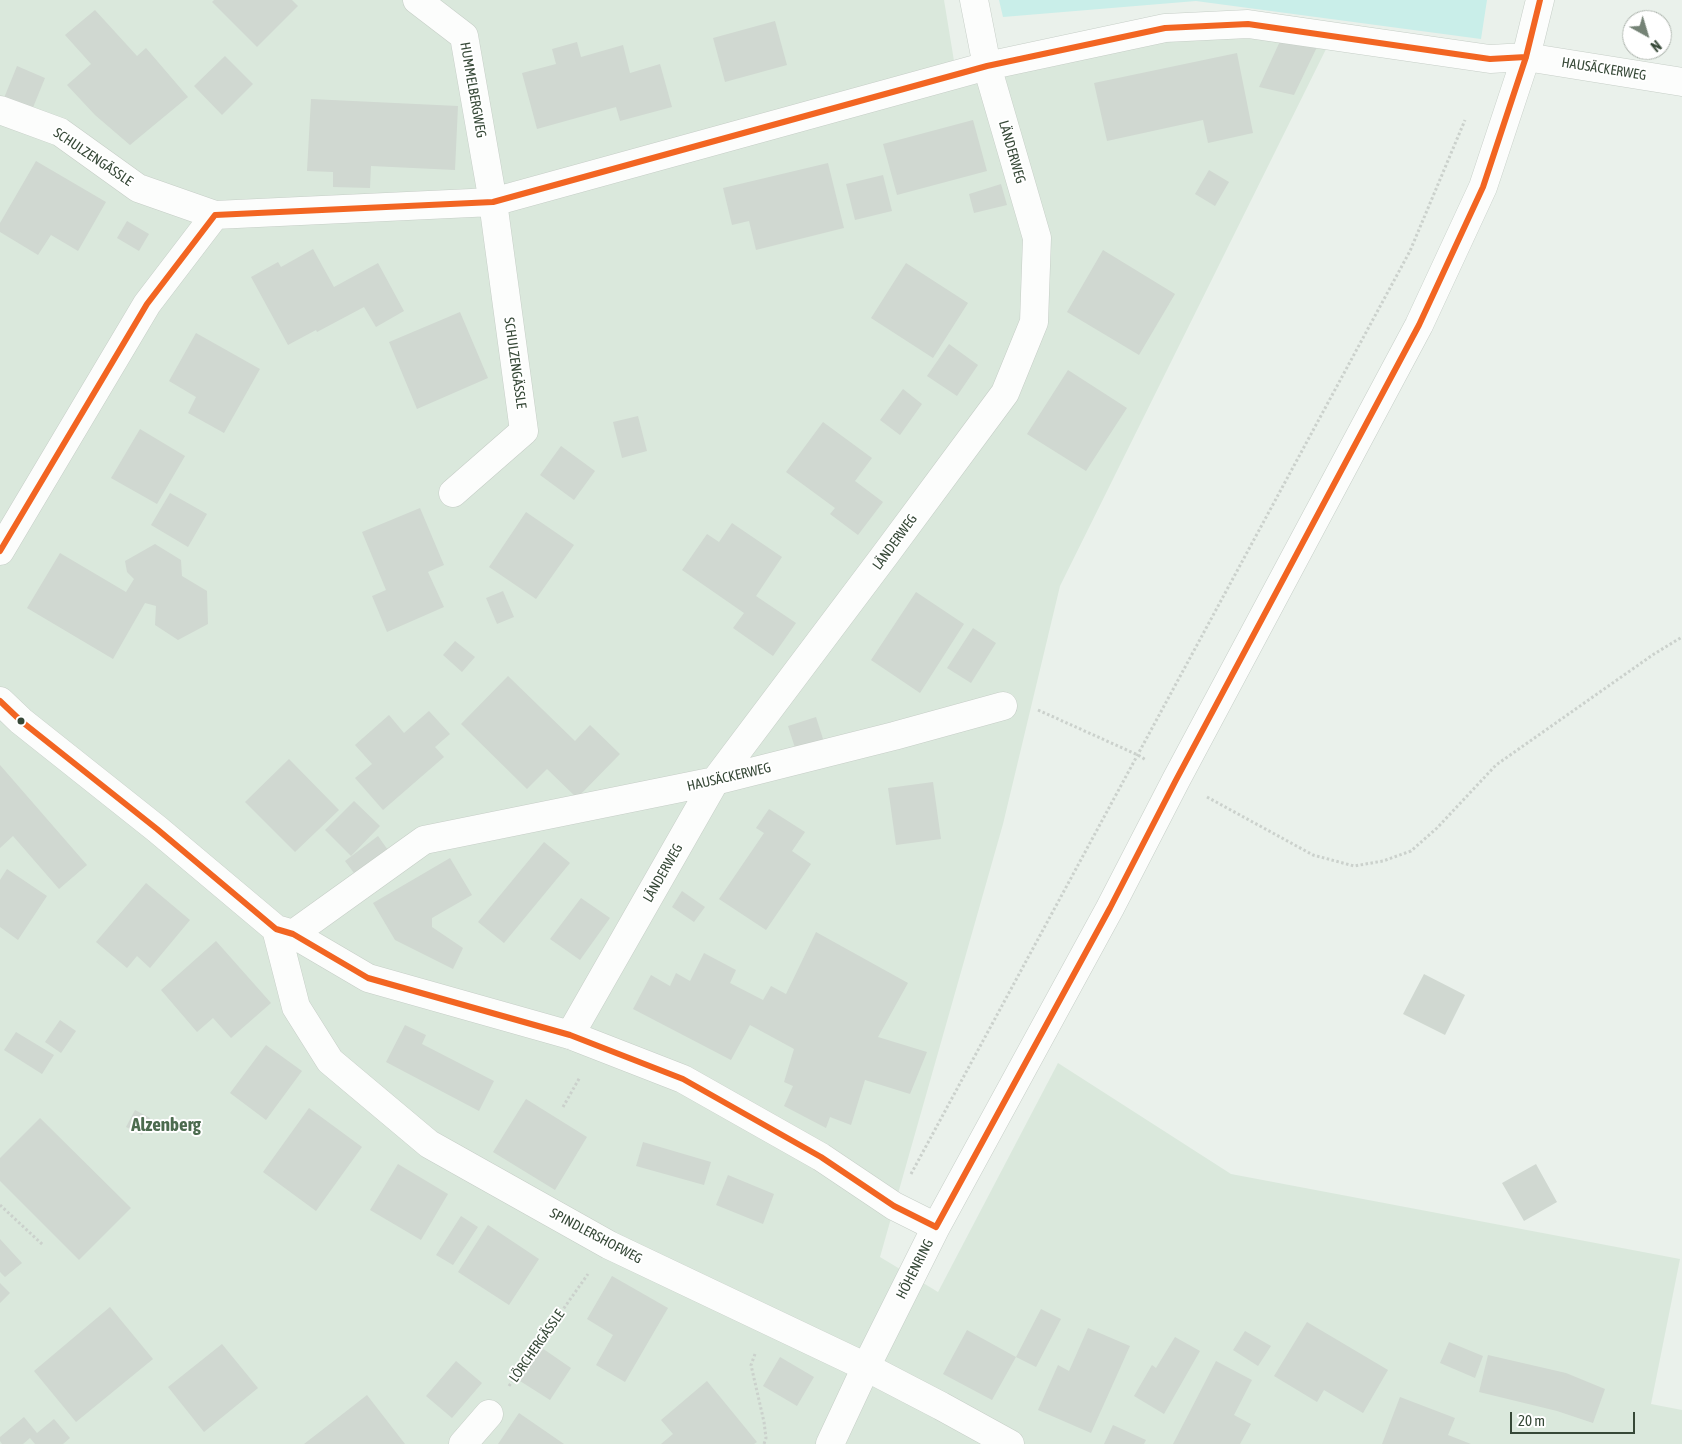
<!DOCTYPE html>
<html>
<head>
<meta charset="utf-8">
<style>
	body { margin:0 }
	#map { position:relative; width:1682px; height:1444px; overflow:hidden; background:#eaf1eb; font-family:"Asap Condensed",sans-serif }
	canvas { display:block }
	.north { position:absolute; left:1622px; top:10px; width:50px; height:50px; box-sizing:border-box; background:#fff; border:1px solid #afb6af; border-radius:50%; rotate:141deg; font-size:14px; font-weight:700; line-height:20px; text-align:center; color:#364837 }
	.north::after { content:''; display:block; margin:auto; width:18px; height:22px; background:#758376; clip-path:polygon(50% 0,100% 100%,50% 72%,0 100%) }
	.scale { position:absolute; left:1510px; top:1412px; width:125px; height:22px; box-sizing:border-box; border:2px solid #364837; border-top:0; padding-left:6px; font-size:15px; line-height:18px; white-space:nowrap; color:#364837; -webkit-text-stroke:4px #fff; paint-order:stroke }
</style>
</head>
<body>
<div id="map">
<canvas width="1682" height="1444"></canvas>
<div class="north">N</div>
<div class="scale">20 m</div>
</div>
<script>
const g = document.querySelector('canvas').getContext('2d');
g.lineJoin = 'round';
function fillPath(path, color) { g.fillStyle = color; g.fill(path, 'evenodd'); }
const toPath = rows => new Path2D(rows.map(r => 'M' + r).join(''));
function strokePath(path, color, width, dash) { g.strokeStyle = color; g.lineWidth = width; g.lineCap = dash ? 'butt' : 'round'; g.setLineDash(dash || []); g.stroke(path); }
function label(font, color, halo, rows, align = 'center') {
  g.font = font + ' "Asap Condensed",sans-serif'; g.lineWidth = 4; g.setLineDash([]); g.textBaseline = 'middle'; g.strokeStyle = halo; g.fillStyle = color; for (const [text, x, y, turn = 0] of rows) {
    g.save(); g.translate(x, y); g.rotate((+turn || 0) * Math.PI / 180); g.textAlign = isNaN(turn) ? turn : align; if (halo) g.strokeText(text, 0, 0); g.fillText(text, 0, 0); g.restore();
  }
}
const residential = toPath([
	[0,0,944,0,955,67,1199,30,1330,41,1060,586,1003,824,880,1257,938,1292,1058,1063,1231,1174,1680,1259,1651,1404,1682,1410,1682,1444,0,1444]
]);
const green = toPath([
	[999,0,1487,0,1481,39,1196,1,1003,17]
]);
const building = toPath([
	[214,0,292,0,298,6,257,47,212,2],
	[95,10,137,56,146,48,188,97,130,145,95,115,67,85,91,64,65,35],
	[775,21,787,65,725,82,713,38],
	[1281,39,1317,47,1294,95,1259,87],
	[577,42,581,57,623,45,630,73,660,64,672,107,620,121,616,107,537,129,522,73,556,64,552,49],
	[1237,53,1253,133,1208,143,1203,120,1107,141,1094,83],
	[225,56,253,84,222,115,194,86],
	[17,66,45,78,32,110,4,98],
	[311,99,458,106,455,170,371,166,370,188,333,187,333,172,307,171],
	[973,120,987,171,897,195,883,144],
	[36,161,106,202,78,251,51,235,38,255,0,232,0,223],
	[828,163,844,228,756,250,749,221,732,225,723,188],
	[1209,170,1229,182,1215,206,1195,194],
	[883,175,892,211,855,220,846,184],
	[1001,184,1007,205,974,213,969,194],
	[127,221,149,234,139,251,117,238],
	[313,249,334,287,378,263,404,311,376,327,364,307,317,332,316,330,288,345,251,277,278,262,281,267],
	[1103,250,1175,294,1139,355,1067,312],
	[906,263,968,303,933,358,871,318],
	[460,312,488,378,417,409,389,342],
	[196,333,260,369,224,433,188,413,196,397,169,381],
	[949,344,978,365,957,396,927,376],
	[1068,370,1127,408,1086,471,1027,434],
	[903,389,922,404,900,435,880,420],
	[638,416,647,451,622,458,613,422],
	[823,422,872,458,855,481,883,502,858,535,830,514,835,508,786,472],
	[140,429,185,456,157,504,111,478],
	[561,446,595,471,574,500,540,475],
	[170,493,207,514,188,547,151,525],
	[420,508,444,565,428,572,444,607,387,632,372,596,386,590,362,532],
	[526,512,574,545,536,599,489,567],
	[732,523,782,557,756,596,796,623,773,656,733,628,744,613,682,570,707,534,719,542],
	[155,544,181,560,182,576,207,591,208,624,178,640,155,625,156,606,145,603,113,659,27,608,60,553,126,592,134,579,127,572,125,561],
	[503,591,514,617,497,624,486,598],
	[916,592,964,624,920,693,871,660],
	[973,628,996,643,971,683,947,668],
	[455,641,475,657,462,672,443,655],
	[508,676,575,741,590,725,620,754,577,798,547,769,527,789,461,724],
	[429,711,450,734,435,747,444,757,383,810,355,778,372,764,355,745,389,715,404,733],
	[816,717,824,742,796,751,788,726],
	[289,759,339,810,295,852,245,802],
	[0,765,87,865,59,889,13,836,0,848],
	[933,782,941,839,896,845,888,788],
	[354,801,380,826,351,856,325,830],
	[769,809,805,832,792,851,811,864,766,930,719,899,764,833,756,828],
	[378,836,390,853,357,877,345,861],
	[544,842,570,863,504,943,478,922],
	[450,858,472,895,432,918,432,927,463,948,453,969,395,940,373,903],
	[7,869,47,896,18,940,0,927,0,880],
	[146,883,190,920,150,968,137,956,127,968,96,942],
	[682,891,705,907,694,922,672,907],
	[581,898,610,918,580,960,550,939],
	[816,932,908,983,878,1037,927,1052,910,1094,865,1080,851,1125,830,1117,826,1128,784,1106,793,1086,784,1082,794,1049,750,1025,731,1060,633,1009,651,975,670,986,676,973,690,981,704,953,736,970,730,983,763,1000,771,986,786,994],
	[216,941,271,1003,231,1038,213,1018,197,1032,161,990],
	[1424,974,1465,995,1445,1035,1403,1014],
	[60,1020,76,1031,61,1053,45,1042],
	[405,1025,426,1035,422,1044,494,1081,479,1111,386,1062],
	[16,1032,54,1055,42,1074,4,1050],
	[266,1045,302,1071,266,1120,230,1093],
	[526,1099,587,1137,555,1190,493,1152],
	[309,1108,362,1147,316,1211,263,1172],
	[135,1110,150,1118,142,1135,126,1127],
	[40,1118,131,1208,79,1260,0,1181,0,1158],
	[643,1142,711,1162,704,1185,636,1166],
	[398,1164,448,1194,421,1240,370,1210],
	[1536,1164,1557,1202,1524,1221,1502,1183],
	[728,1175,774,1194,763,1224,716,1205],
	[461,1216,478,1227,453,1265,436,1255],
	[488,1225,539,1259,509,1305,458,1272],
	[0,1239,22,1263,5,1277,0,1272],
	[612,1276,668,1308,625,1382,596,1365,613,1335,587,1319],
	[0,1283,10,1293,0,1303],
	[110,1307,153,1359,76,1422,34,1371],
	[1041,1309,1061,1319,1036,1367,1016,1357,992,1400,943,1374,967,1330,1016,1357],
	[1307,1322,1388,1370,1363,1413,1324,1390,1317,1402,1274,1376],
	[1088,1328,1130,1346,1091,1433,1038,1410,1058,1365,1069,1371],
	[1245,1331,1271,1346,1258,1366,1233,1350],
	[1175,1337,1200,1351,1164,1414,1134,1396,1152,1365,1156,1368],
	[1449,1342,1483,1356,1475,1378,1440,1363],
	[222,1344,258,1388,204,1432,168,1387],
	[542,1348,571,1368,550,1400,520,1381],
	[1488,1355,1566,1373,1605,1389,1593,1423,1557,1411,1479,1392],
	[780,1357,814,1377,797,1406,763,1386],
	[456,1361,482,1383,452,1418,426,1396],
	[1216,1361,1252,1380,1234,1415,1251,1424,1240,1444,1173,1444],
	[707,1381,757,1442,754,1444,661,1444,673,1434,661,1420],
	[367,1395,405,1444,304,1444,335,1420],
	[1400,1397,1455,1418,1448,1435,1471,1444,1382,1444],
	[519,1413,564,1444,498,1444],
	[24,1417,37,1433,54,1419,70,1438,63,1444,35,1444,30,1438,23,1444,2,1444,0,1441,0,1437],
	[1113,1425,1146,1440,1144,1444,1104,1444]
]);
const path = toPath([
	[1038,710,1138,755,1146,760],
	[1207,797,1313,855,1354,866,1383,861,1411,851,1437,828,1496,765,1654,654,1682,637],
	[563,1107,580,1077],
	[911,1174,1410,251,1465,120],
	[0,1205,43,1245],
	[755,1354,751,1365,764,1422,766,1438,764,1444],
	[509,1386,588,1274]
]);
const minor = toPath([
	[417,0,464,36,493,202,524,431,453,493],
	[0,110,60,132,138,188,215,215],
	[0,551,147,304,215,215,493,202,987,66,1165,28,1248,24,1490,59,1526,57,1682,82],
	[0,701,21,721,157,829,276,929,293,934,368,978,570,1035,683,1079,821,1157,894,1206,936,1227],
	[276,929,296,1007,330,1061,429,1144,609,1245,866,1367,941,1406,1010,1444],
	[293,934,424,840,715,781,894,736,1003,706],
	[570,1035,715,781,885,555,1005,393,1034,322,1037,238,987,66,974,0],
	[463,1444,489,1414],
	[830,1444,866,1367,936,1227,1110,908,1176,780,1419,325,1483,187,1526,57,1540,0]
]);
const bus1 = toPath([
	[0,551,147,304,215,215,493,202,987,66,1165,28,1248,24,1490,59,1526,57],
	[0,701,21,721,157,829,276,929,293,934,368,978,570,1035,683,1079,821,1157,894,1206,936,1227],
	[936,1227,1110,908,1176,780,1419,325,1483,187,1526,57,1540,0]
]);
const markers = [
	[21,721,4.5,"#364837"]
];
const streetNames = [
	["HAUSÄCKERWEG",1604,69,9],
	["HUMMELBERGWEG",473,90,80],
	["LÄNDERWEG",1012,152,74],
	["SCHULZENGÄSSLE",93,157,34],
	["SCHULZENGÄSSLE",515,363,82],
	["LÄNDERWEG",895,542,-54],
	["HAUSÄCKERWEG",729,777,-13],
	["LÄNDERWEG",663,873,-60],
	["SPINDLERSHOFWEG",596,1236,28],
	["HÖHENRING",915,1269,-63],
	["LÖRCHERGÄSSLE",537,1346,-55]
];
const districtNames = [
	["Alzenberg",166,1125]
];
fillPath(residential, '#dae8dc');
fillPath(green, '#c9eee9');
fillPath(building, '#d0d8d1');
strokePath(minor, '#c6cec7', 29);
strokePath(path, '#cbd1cc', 3, [2.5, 2.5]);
strokePath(minor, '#fcfdfc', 28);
strokePath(bus1, '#f26522', 6);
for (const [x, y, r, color] of markers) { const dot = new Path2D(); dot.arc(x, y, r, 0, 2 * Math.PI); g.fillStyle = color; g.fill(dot); strokePath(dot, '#fff', 2); }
label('14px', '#364837', '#fff', streetNames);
label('bold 19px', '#4c6b4f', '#fff', districtNames);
</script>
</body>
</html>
